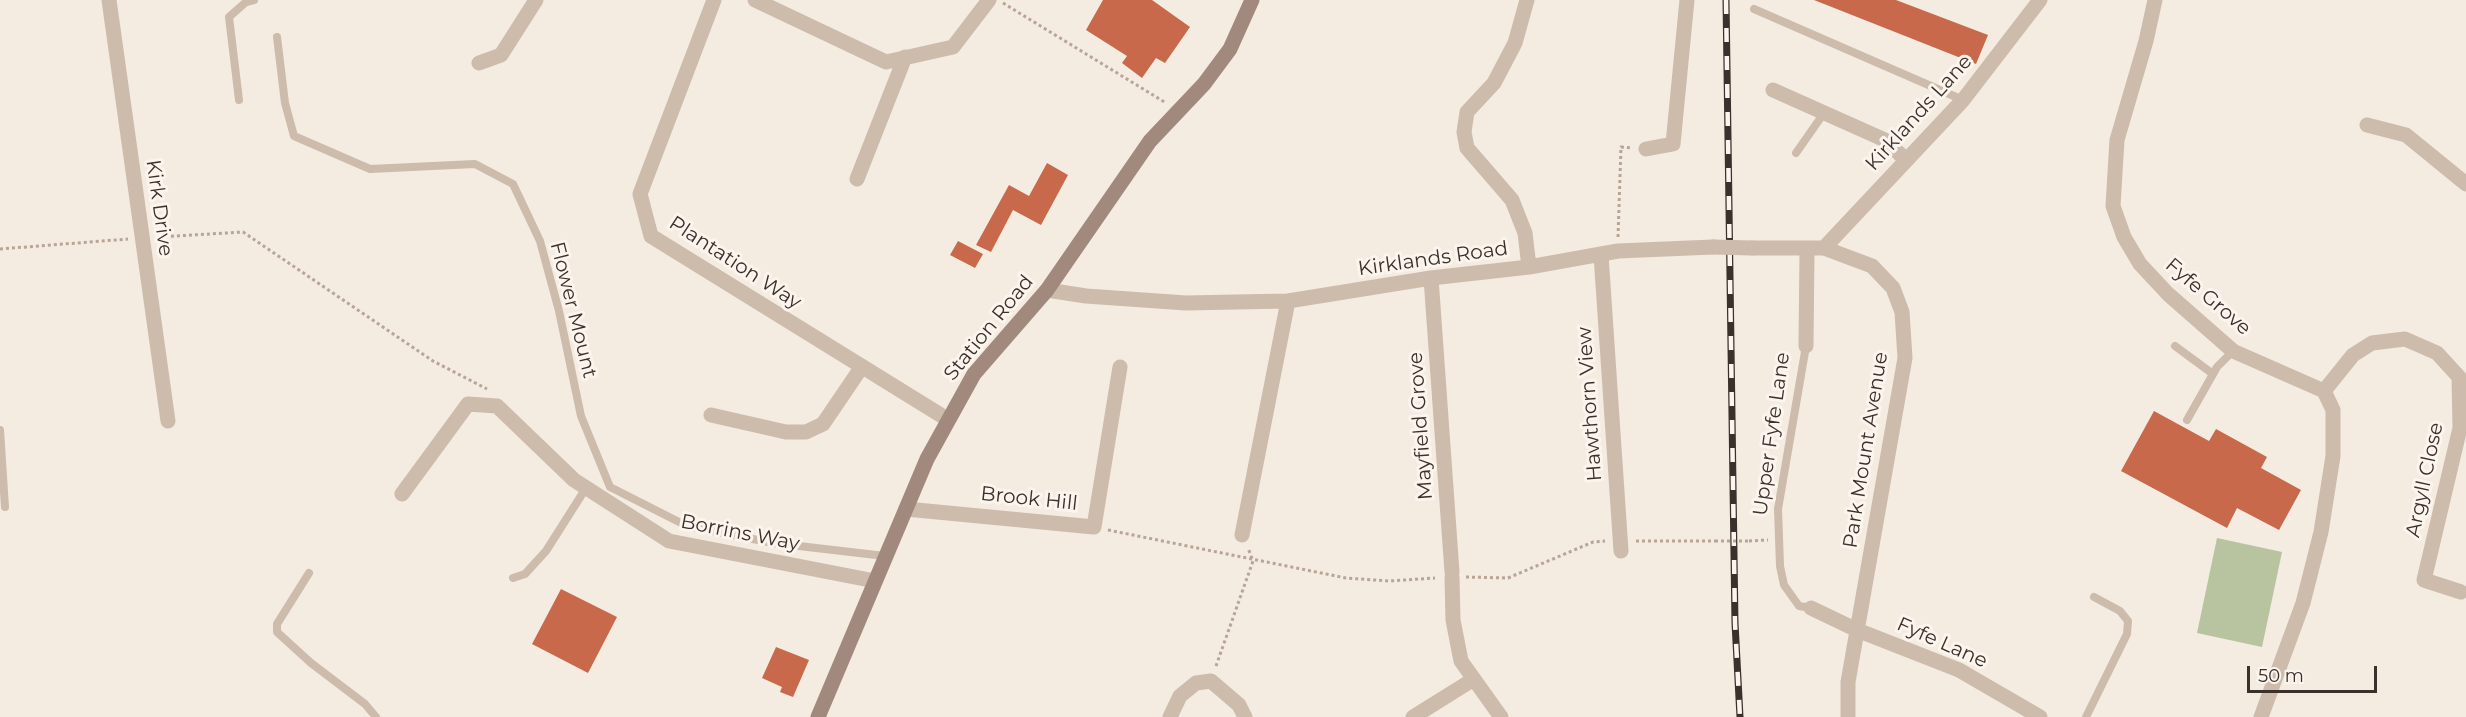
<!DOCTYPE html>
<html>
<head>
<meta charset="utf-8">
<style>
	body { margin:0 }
	#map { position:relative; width:2466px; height:717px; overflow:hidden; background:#f4ebe1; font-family:Montserrat,sans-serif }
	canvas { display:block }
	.scale { position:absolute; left:2247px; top:666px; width:130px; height:27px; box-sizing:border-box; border:3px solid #3b302b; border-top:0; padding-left:8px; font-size:18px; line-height:21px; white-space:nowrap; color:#3b302b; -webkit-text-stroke:4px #fbf5ee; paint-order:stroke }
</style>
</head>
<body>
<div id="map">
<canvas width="2466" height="717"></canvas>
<div class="scale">50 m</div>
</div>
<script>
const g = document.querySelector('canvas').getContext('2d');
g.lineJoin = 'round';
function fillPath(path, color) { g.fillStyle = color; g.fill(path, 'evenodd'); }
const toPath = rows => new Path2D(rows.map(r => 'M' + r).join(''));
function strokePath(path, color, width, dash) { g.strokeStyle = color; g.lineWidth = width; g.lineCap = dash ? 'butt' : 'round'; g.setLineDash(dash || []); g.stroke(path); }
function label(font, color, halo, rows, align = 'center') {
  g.font = font + ' Montserrat,sans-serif'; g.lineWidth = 6; g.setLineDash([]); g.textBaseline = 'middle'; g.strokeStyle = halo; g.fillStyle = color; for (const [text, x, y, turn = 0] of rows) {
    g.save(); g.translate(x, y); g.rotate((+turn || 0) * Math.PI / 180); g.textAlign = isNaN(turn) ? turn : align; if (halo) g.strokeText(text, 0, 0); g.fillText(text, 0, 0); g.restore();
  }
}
const green = toPath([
	[2217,538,2282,552,2262,647,2197,633]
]);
const building = toPath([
	[1103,0,1152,0,1190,27,1165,63,1156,58,1142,78,1122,63,1127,56,1086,30],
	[1814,0,1896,0,1988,35,1976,64],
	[1047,163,1068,175,1041,225,1013,210,991,252,976,245,1009,185,1029,196],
	[958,241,983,254,975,268,950,255],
	[2154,411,2209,441,2216,429,2267,457,2261,468,2301,490,2279,530,2237,508,2227,528,2121,471],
	[561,589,617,617,588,673,532,644],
	[776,647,809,660,793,697,780,692,782,687,762,678]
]);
const path = toPath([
	[1003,3,1166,103],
	[159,237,243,232,433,361,487,389],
	[1618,237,1621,147,1632,148],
	[0,249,128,239],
	[1108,530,1346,578,1389,581,1435,578],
	[1636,541,1715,541],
	[1749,541,1768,540],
	[1466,577,1508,578,1593,542,1605,541],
	[1216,666,1253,561,1248,548]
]);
const lane = toPath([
	[1754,9,1963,100],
	[277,37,285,103,294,136,370,169,475,164,513,184,540,241,559,311,581,416,610,487,687,526,773,543,885,556],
	[239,100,229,17,246,2,254,0],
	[1796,153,1824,113],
	[1806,346,1778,509,1780,566,1784,585,1799,606,1811,608],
	[2175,346,2213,374],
	[2187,420,2217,367,2233,351],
	[0,430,5,507],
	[309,573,277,624,277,632,311,663,365,704,376,717],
	[513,578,525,574,546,551,586,488],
	[2086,717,2127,634,2128,621,2120,611,2094,597]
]);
const street = toPath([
	[109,0,168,421],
	[714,0,640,194,651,236,947,419],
	[755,0,886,62,953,47,989,0],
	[1527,0,1515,43,1494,83,1467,112,1464,132,1467,148,1512,200,1525,233,1529,267],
	[2155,0,2146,41,2117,140,2113,206,2124,237,2140,264,2168,294,2233,351,2324,391,2333,410,2333,456,2321,532,2303,603,2261,717],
	[479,63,501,55,536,0],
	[1773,90,1885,140,1906,160],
	[2367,125,2406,135,2466,184],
	[1646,149,1673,144,1687,0],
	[857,179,905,57],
	[1752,248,1824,248,1872,266,1893,288,1902,312,1905,358,1848,682,1848,717],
	[1824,248,1963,100,2040,0],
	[1601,255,1621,551],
	[1431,278,1452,572],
	[1047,290,1086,296,1186,303,1288,301,1431,278,1529,267,1618,251,1713,247],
	[1806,346,1807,250],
	[2324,391,2353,355,2372,343,2405,339,2437,353,2459,377,2460,428,2424,580,2461,592],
	[711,415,786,432,806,432,823,424,861,368],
	[402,494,468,404,497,406,574,480,669,541,875,581],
	[906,509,1094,527,1120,367],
	[1242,535,1288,301],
	[1452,577,1453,620,1461,661,1501,717],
	[1811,608,1857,630,1959,670,2040,717],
	[1170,717,1180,696,1196,683,1211,681,1239,705,1245,717],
	[1413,717,1474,679]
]);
const secondary = toPath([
	[818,717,927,459,974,374,1047,290,1150,141,1204,84,1230,49,1252,0]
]);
const rail = toPath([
	[1726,0,1735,623,1740,717]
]);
const pathBridge = toPath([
	[1715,541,1749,541]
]);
const streetBridge = toPath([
	[1713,247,1752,248]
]);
const streetNames = [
	["Kirklands Lane",1919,113,-48],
	["Kirk Drive",159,208,82],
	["Kirklands Road",1433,259,-8],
	["Plantation Way",735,263,33],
	["Fyfe Grove",2208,297,41],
	["Flower Mount",573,310,76],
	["Station Road",989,328,-51],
	["Hawthorn View",1590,404,-94],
	["Mayfield Grove",1421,426,-94],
	["Upper Fyfe Lane",1772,434,-82],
	["Park Mount Avenue",1866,450,-81],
	["Argyll Close",2425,480,-78],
	["Brook Hill",1029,499,6],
	["Borrins Way",740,533,11],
	["Fyfe Lane",1942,643,24]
];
fillPath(green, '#b8c4a0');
fillPath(building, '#c8694b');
strokePath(path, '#b9a596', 3, [3, 3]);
strokePath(lane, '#cdbbac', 8);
strokePath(street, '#cdbbac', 15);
strokePath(secondary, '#a18a7d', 15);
strokePath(rail, '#3b302b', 7);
strokePath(rail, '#fbf5ee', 4.5, [14]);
strokePath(pathBridge, '#b9a596', 3, [3, 3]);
strokePath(streetBridge, '#cdbbac', 15);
label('20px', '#3b302b', '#fbf5ee', streetNames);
</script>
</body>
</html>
